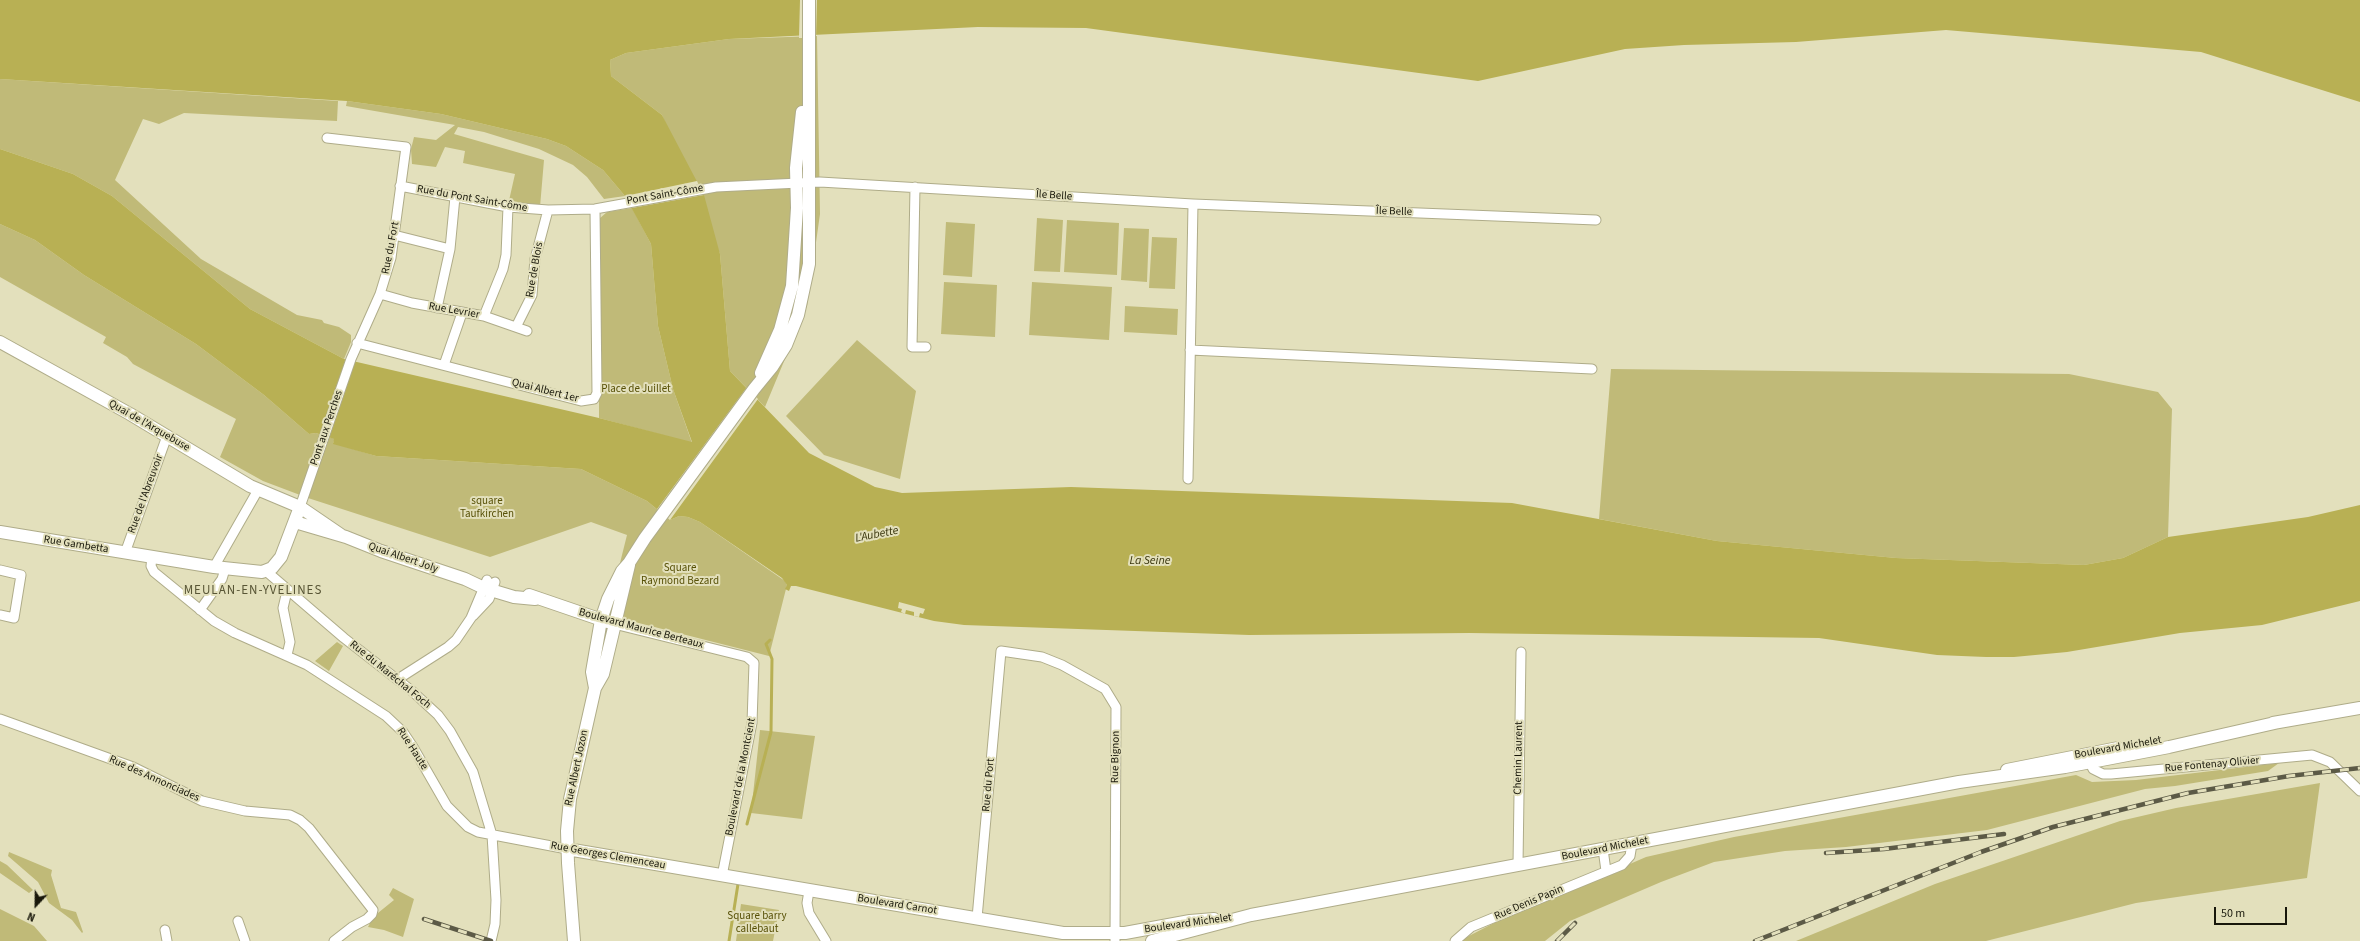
<!DOCTYPE html>
<html>
<head>
<meta charset="utf-8">
<style>
	body { margin:0 }
	#map { position:relative; width:2360px; height:941px; overflow:hidden; background:#e3e0bc; font-family:"Source Sans 3",sans-serif }
	canvas { display:block }
	.north { position:absolute; left:16px; top:885px; width:40px; height:40px; -webkit-text-stroke:3px #e3e0bc; paint-order:stroke; rotate:202deg; font-size:11px; font-weight:700; line-height:16px; text-align:center; color:#18170a }
	.north::after { content:''; display:block; margin:auto; width:14px; height:18px; background:#18170a; clip-path:polygon(50% 0,100% 100%,50% 72%,0 100%) }
	.scale { position:absolute; left:2214px; top:907px; width:73px; height:18px; box-sizing:border-box; border:2px solid #18170a; border-top:0; padding-left:5px; font-size:12px; line-height:14px; white-space:nowrap; color:#18170a; -webkit-text-stroke:3px #e3e0bc; paint-order:stroke }
</style>
</head>
<body>
<div id="map">
<canvas width="2360" height="941"></canvas>
<div class="north">N</div>
<div class="scale">50 m</div>
</div>
<script>
const g = document.querySelector('canvas').getContext('2d');
g.lineJoin = 'round';
function fillPath(path, color) { g.fillStyle = color; g.fill(path, 'evenodd'); }
const toPath = rows => new Path2D(rows.map(r => 'M' + r).join(''));
function strokePath(path, color, width, dash) { g.strokeStyle = color; g.lineWidth = width; g.lineCap = dash ? 'butt' : 'round'; g.setLineDash(dash || []); g.stroke(path); }
function label(font, color, halo, rows, align = 'center') {
  g.font = font + ' "Source Sans 3",sans-serif'; g.lineWidth = 4; g.setLineDash([]); g.textBaseline = 'middle'; g.strokeStyle = halo; g.fillStyle = color; for (const [text, x, y, turn = 0] of rows) {
    g.save(); g.translate(x, y); g.rotate((+turn || 0) * Math.PI / 180); g.textAlign = isNaN(turn) ? turn : align; if (halo) g.strokeText(text, 0, 0); g.fillText(text, 0, 0); g.restore();
  }
}
const green = toPath([
	[817,36,820,214,807,306,765,407,730,371,720,254,662,115,611,76,610,60,626,53,729,39],
	[0,79,338,101,337,121,184,113,159,124,143,119,115,180,201,259,297,315,322,320,324,323,339,327,351,335,351,342,344,359,250,309,112,196,73,174,0,149],
	[347,101,441,114,547,139,566,146,603,170,625,196,604,199,587,177,573,165,539,149,484,132,458,127,454,134,544,160,540,207,508,205,515,174,463,163,465,151,445,147,436,167,412,164,411,149,414,137,436,140,455,125,346,106],
	[632,208,651,244,658,326,673,389,692,443,599,418,599,219,607,212],
	[1037,218,1063,220,1060,272,1034,271],
	[1067,220,1119,223,1117,275,1064,272],
	[946,222,975,224,972,277,943,275],
	[0,224,35,240,84,275,196,344,264,395,309,434,316,433,335,439,333,443,376,456,581,469,647,501,670,520,679,516,688,517,700,522,785,581,787,585,769,656,607,615,627,535,591,522,490,557,308,498,263,481,220,457,236,419,133,364,127,357,103,343,106,337,0,277],
	[1124,228,1149,229,1147,282,1121,280],
	[1152,237,1177,238,1175,289,1149,288],
	[944,282,997,285,995,337,941,334],
	[1032,282,1112,287,1109,340,1029,335],
	[1125,306,1178,309,1177,335,1124,332],
	[857,340,916,391,900,479,824,455,786,416],
	[1611,369,2069,374,2158,392,2172,409,2168,537,2123,558,2084,565,1896,558,1717,541,1599,519],
	[337,642,343,646,329,671,315,661],
	[760,730,815,736,802,819,751,813],
	[2279,763,2268,771,2175,786,2145,789,1987,830,1846,847,1785,851,1714,862,1661,882,1570,921,1545,941,1462,941,1465,938,1496,922,1646,857,1734,837,2076,775,2092,782,2136,780],
	[2320,783,2307,878,2136,903,1986,941,1796,941,1935,884,2120,821,2176,808],
	[9,852,52,870,51,875,61,908,76,912,83,932,82,933,72,920,49,903,38,882,8,856],
	[0,861,7,865,33,890,29,893,0,873],
	[393,888,414,899,403,937,384,930,368,927,373,917,394,900,389,895],
	[741,904,779,910,773,941,736,941],
	[0,909,34,926,47,941,0,941]
]);
const water = toPath([
	[0,0,2360,0,2360,102,2201,52,1946,30,1796,42,1684,45,1625,49,1478,81,1086,28,978,27,729,39,626,53,610,60,611,76,662,115,704,195,720,254,730,371,809,453,875,487,902,493,1071,487,1512,503,1717,541,1896,558,2084,565,2123,558,2168,537,2308,517,2360,505,2360,601,2262,625,2180,633,2067,652,2014,657,1986,657,1937,655,1819,638,1469,633,1249,635,964,625,934,621,796,586,791,586,789,591,785,589,787,585,782,578,700,522,688,517,679,516,670,520,647,501,581,469,376,456,333,444,334,439,316,433,309,434,264,395,196,344,84,275,35,240,0,224,0,149,73,174,112,196,250,309,344,359,599,418,692,442,673,389,658,326,651,244,625,196,603,170,566,146,547,139,441,114,347,101,0,79]
]);
const pier = toPath([
	[800,0,817,0,816,38,799,38],
	[697,181,704,195,632,208,625,196],
	[747,387,758,399,670,520,657,509],
	[899,602,925,609,923,614,920,613,919,617,914,616,914,612,906,610,905,614,901,612,902,609,898,608]
]);
const stream = toPath([
	[747,824,771,732,772,659,766,644,770,640],
	[729,941,738,884]
]);
const minor = toPath([
	[400,186,508,207,548,210,595,209,716,187,820,182,1193,204,1596,220],
	[915,187,912,347,926,347],
	[394,235,450,249],
	[380,294,412,303,484,316,527,331],
	[437,308,450,249,455,197],
	[484,316,503,269,506,255,508,207],
	[516,327,532,295,535,259,548,210],
	[357,343,581,401,594,399,597,393,595,209],
	[1190,350,1592,369],
	[444,365,462,313],
	[1188,479,1193,204],
	[300,507,351,359,380,294,391,258,406,147,327,138],
	[125,553,167,436],
	[152,557,151,566,154,572,214,621,235,633,307,665,386,716,403,732,413,747,447,806,468,827,478,832,567,849],
	[214,567,258,490],
	[0,570,21,575,14,618,0,615],
	[266,571,344,638,412,691,438,715,450,731,473,772,492,835,496,900,495,924,491,941],
	[200,610,222,579,225,569],
	[473,616,489,599,495,582],
	[614,624,747,657,754,663,752,723,722,876],
	[287,655,290,642,283,608,287,591],
	[398,679,448,647,456,640,471,618,487,580],
	[0,719,133,767,202,801,245,811,290,815,300,820,309,828,373,910,372,914,367,919,352,927,334,941],
	[2087,757,2093,769,2103,774,2111,774,2312,755,2330,762,2360,791],
	[1603,849,1606,871],
	[1518,865,1521,652],
	[809,891,807,903,809,913,826,941],
	[977,918,1001,651,1042,657,1062,665,1105,689,1116,707,1115,941],
	[238,921,245,941],
	[165,930,167,941],
	[1455,941,1471,927,1622,865,1630,856,1632,844]
]);
const major = toPath([
	[0,342,130,414,250,486,300,507,341,535],
	[761,373,780,330,792,286,797,208,796,168,802,112],
	[295,522,346,537,381,551,465,579,484,588,514,597,535,599],
	[0,532,214,567,262,572,272,568,281,557,300,507],
	[529,595,608,622],
	[595,688,592,672,601,620,608,599,622,571,629,563,645,538,754,389,772,367,786,345,798,315,809,264,809,0],
	[2273,723,2360,708],
	[2007,770,2118,748],
	[567,849,1063,933,1125,933,1190,921,1214,919],
	[574,941,568,863,567,831,570,799,595,688,603,674,629,565],
	[1152,941,1251,915,1294,907,1959,782,2065,767,2169,747,2279,722]
]);
const rail = toPath([
	[1826,853,1884,849,2004,834],
	[424,919,491,941],
	[1557,941,1575,923],
	[1755,941,1981,852,2053,827,2188,793,2289,776,2360,768]
]);
const streetNames = [
	["Pont Saint-Côme",665,195,-10],
	["Île Belle",1054,196,4],
	["Rue du Pont Saint-Côme",472,199,10],
	["Île Belle",1394,212,2],
	["Rue du Fort",391,248,-79],
	["Rue de Blois",535,270,-80],
	["Rue Levrier",454,311,10],
	["Quai Albert 1er",545,391,14],
	["Quai de l'Arquebuse",149,426,30],
	["Pont aux Perches",327,428,-71],
	["Rue de l'Abreuvoir",146,494,-70],
	["Rue Gambetta",76,545,9],
	["Quai Albert Joly",403,558,19],
	["Boulevard Maurice Berteaux",641,629,15],
	["Rue du Maréchal Foch",390,675,39],
	["Boulevard Michelet",2118,748,-10],
	["Rue Haute",412,749,57],
	["Rue Bignon",1116,757,-89],
	["Chemin Laurent",1519,758,-89],
	["Rue Fontenay Olivier",2212,765,-5],
	["Rue Albert Jozon",577,768,-78],
	["Boulevard de la Montcient",741,777,-79],
	["Rue des Annonciades",154,779,24],
	["Rue du Port",989,785,-85],
	["Boulevard Michelet",1605,849,-11],
	["Rue Georges Clemenceau",608,856,10],
	["Rue Denis Papin",1529,903,-23],
	["Boulevard Carnot",897,905,9],
	["Boulevard Michelet",1188,924,-8]
];
const parkNames = [
	["Place de Juillet",636,390],
	["square",487,502],
	["Taufkirchen",487,515],
	["Square",680,569],
	["Raymond Bezard",680,582],
	["Square barry",757,917],
	["callebaut",757,930]
];
const waterNames = [
	["L'Aubette",877,535,-11],
	["La Seine",1150,561]
];
const quarterNames = [
	["MEULAN-EN-YVELINES",253,591]
];
fillPath(green, '#c0ba78');
fillPath(water, '#b8b054');
fillPath(pier, '#e3e0bc');
strokePath(stream, '#b8b054', 3);
strokePath(minor, '#afac89', 11);
strokePath(major, '#afac89', 14);
strokePath(minor, '#fff', 9);
strokePath(major, '#fff', 12);
strokePath(rail, '#5c5a46', 4.5);
strokePath(rail, '#e3e0bc', 3, [9]);
label('11px', '#18170a', '#e3e0bc', streetNames);
label('11px', '#575006', '#e3e0bc', parkNames);
label('italic 12px', '#39350d', '#e3e0bc', waterNames);
g.letterSpacing = '1px';
label('13px', '#595636', '#e3e0bc', quarterNames);
g.letterSpacing = '0px';
</script>
</body>
</html>
